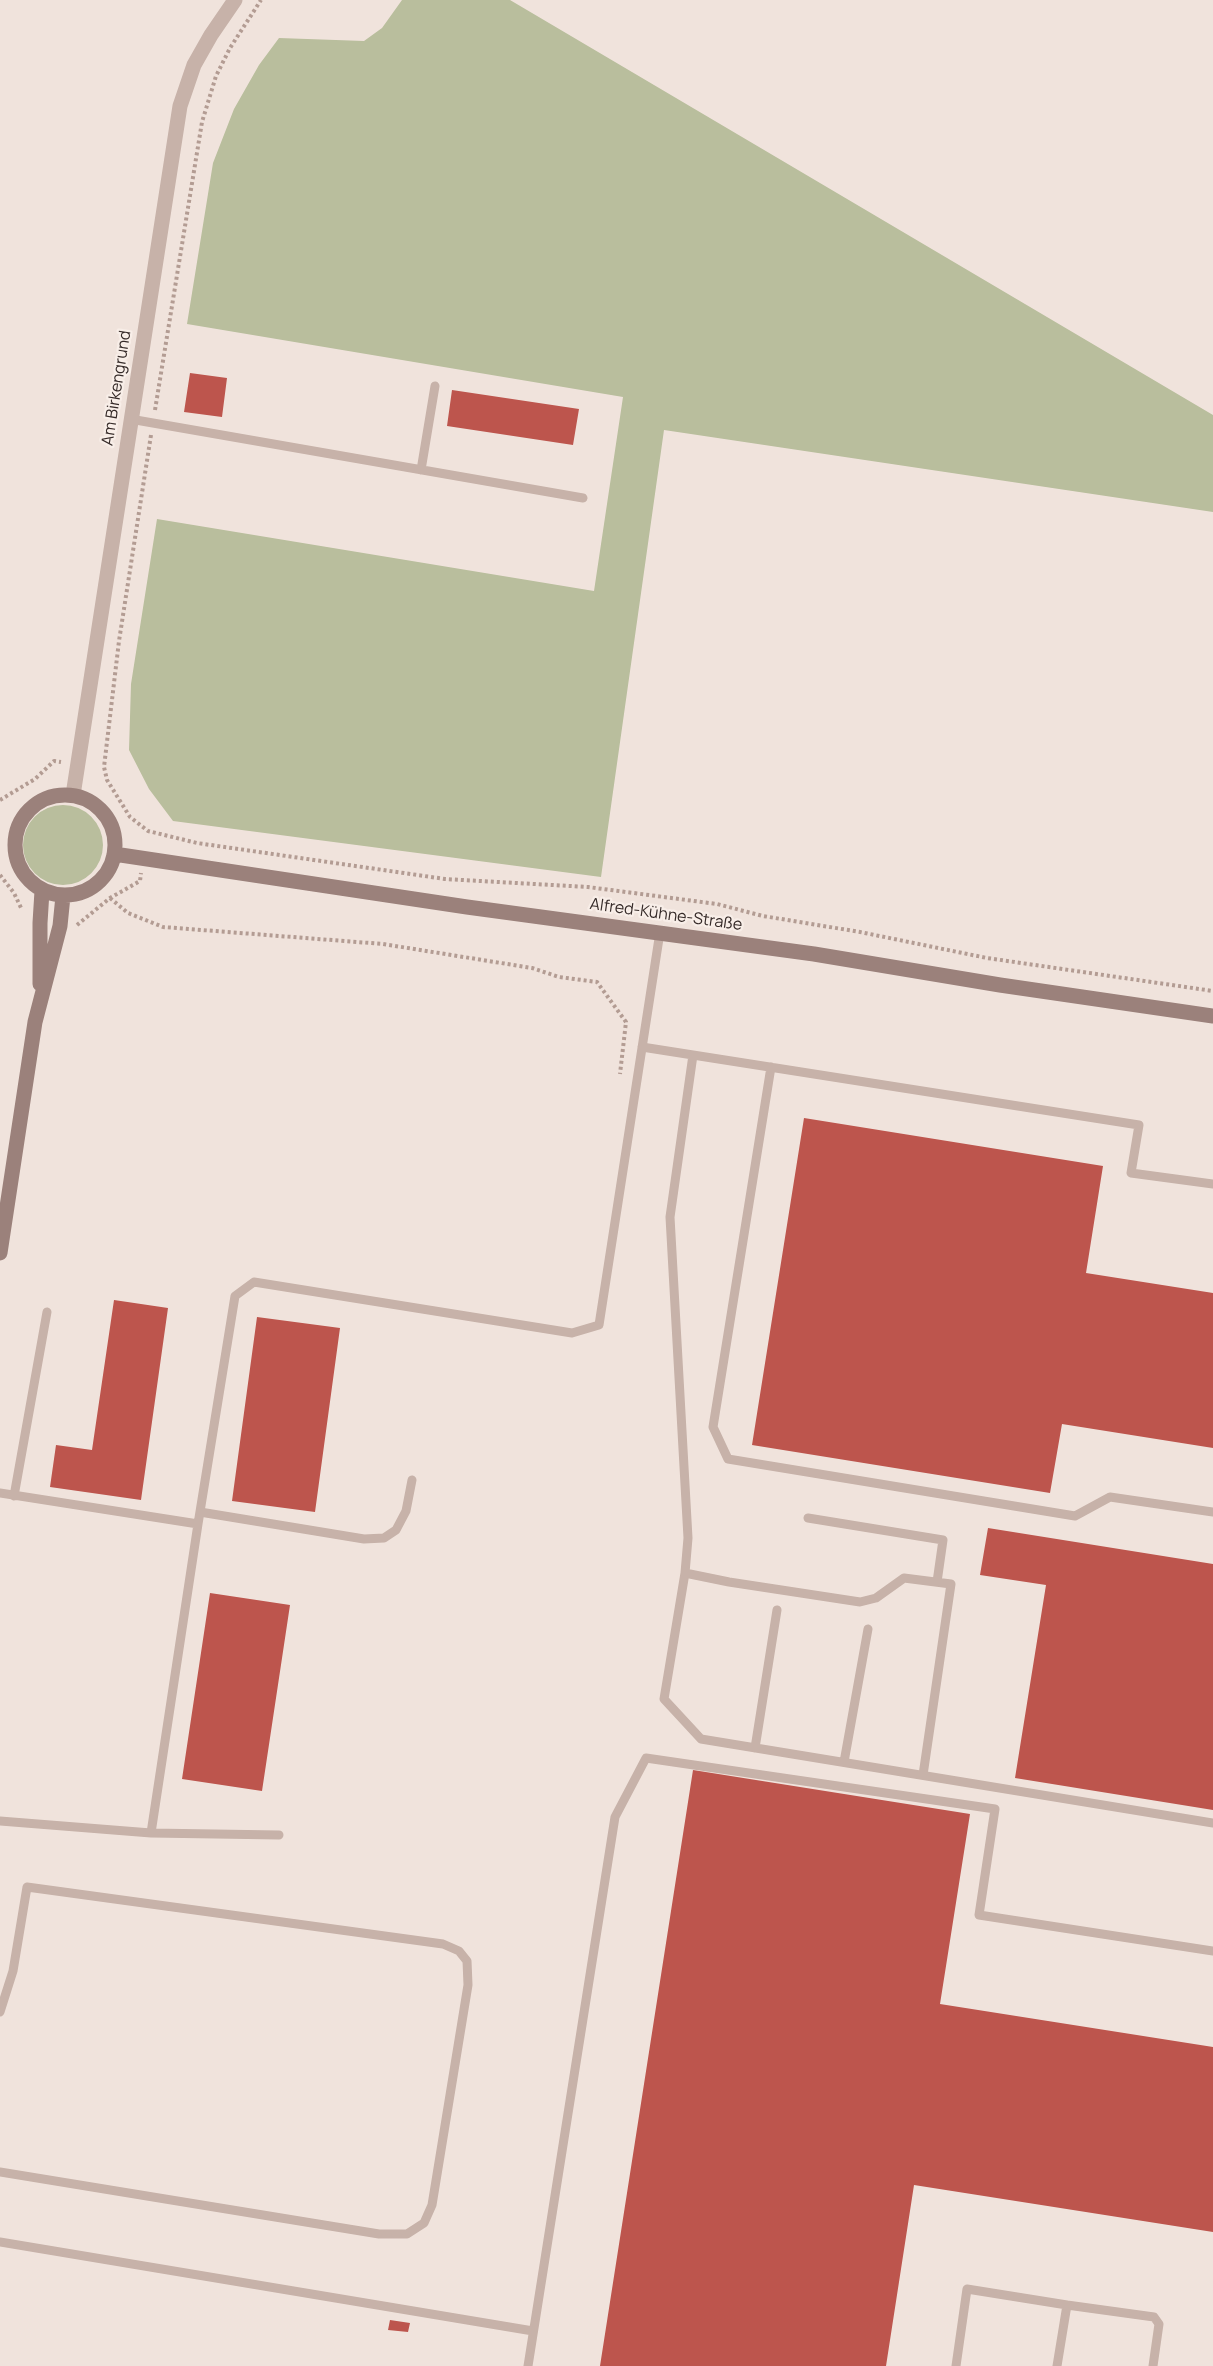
<!DOCTYPE html>
<html>
<head>
<meta charset="utf-8">
<style>
	body { margin:0 }
	canvas { display:block; background:#f0e3dc }
</style>
</head>
<body>
<canvas width="1213" height="2366"></canvas>
<script>
const g = document.querySelector('canvas').getContext('2d');
g.lineJoin = 'round';
function fillPath(path, color) { g.fillStyle = color; g.fill(path, 'evenodd'); }
const toPath = rows => new Path2D(rows.map(r => 'M' + r).join(''));
function strokePath(path, color, width, dash) { g.strokeStyle = color; g.lineWidth = width; g.lineCap = dash ? 'butt' : 'round'; g.setLineDash(dash || []); g.stroke(path); }
function label(font, color, halo, rows, align = 'center') {
  g.font = font + ' Manrope,sans-serif'; g.lineWidth = 4.5; g.setLineDash([]); g.textBaseline = 'middle'; g.strokeStyle = halo; g.fillStyle = color; for (const [text, x, y, turn = 0] of rows) {
    g.save(); g.translate(x, y); g.rotate((+turn || 0) * Math.PI / 180); g.textAlign = isNaN(turn) ? turn : align; if (halo) g.strokeText(text, 0, 0); g.fillText(text, 0, 0); g.restore();
  }
}
const green = toPath([
	[402,0,510,0,1213,415,1213,512,664,430,601,877,173,821,149,789,129,750,131,684,157,519,594,591,623,397,187,324,213,163,234,109,259,65,279,38,364,41,382,28],
	'23 845a40 40 0 1 1 80 0a40 40 0 1 1-80 0Z'
]);
const building = toPath([
	[190,373,227,378,222,417,184,412],
	[452,390,579,409,573,445,447,426],
	[804,1118,1103,1166,1086,1273,1213,1293,1213,1448,1062,1424,1050,1493,752,1445],
	[114,1300,168,1308,141,1500,50,1487,56,1445,92,1450],
	[257,1317,340,1328,315,1512,232,1501],
	[988,1528,1213,1564,1213,1810,1015,1778,1046,1585,980,1575],
	[210,1593,290,1605,262,1791,182,1779],
	[693,1770,970,1814,940,2004,1213,2047,1213,2232,914,2185,886,2366,600,2366],
	[390,2320,410,2323,408,2332,388,2330]
]);
const path = toPath([
	[155,410,202,122,216,76,230,48,261,0],
	[151,435,119,641,104,767,107,780,130,817,148,831,197,843,445,879,588,887,717,904,763,916,860,932,987,958,1213,991],
	[0,800,35,779,54,761,61,762],
	[0,875,14,893,22,910],
	[110,898,128,913,163,927,383,944,532,968,559,977,597,982,626,1022,620,1074],
	[77,925,110,898,140,881,141,873]
]);
const lane = toPath([
	[130,419,583,498],
	[421,470,435,386],
	[642,1047,1139,1125,1131,1173,1213,1184],
	[693,1055,670,1217,688,1538,685,1573,664,1699,701,1739,1213,1823],
	[771,1067,713,1427,728,1459,1075,1516,1110,1497,1213,1512],
	[0,1493,198,1524,235,1296,254,1282,572,1333,599,1325,660,932],
	[14,1496,47,1312],
	[200,1512,364,1539,384,1538,396,1530,406,1511,412,1480],
	[808,1518,943,1540,937,1582],
	[685,1573,729,1582,860,1602,876,1598,904,1578,951,1584,923,1775],
	[755,1748,777,1610],
	[844,1762,868,1629],
	[0,1821,151,1833,279,1835],
	[151,1833,198,1524],
	[0,2012,13,1971,27,1887,443,1944,459,1951,467,1961,468,1985,432,2205,424,2223,407,2234,379,2234,0,2172],
	[0,2242,533,2331],
	[1067,2305,1154,2317,1159,2324,1153,2366],
	[528,2366,615,1817,646,1758,995,1809,979,1915,1213,1951],
	[956,2366,967,2289,1067,2305,1057,2366]
]);
const street = toPath([
	[73,795,180,106,194,65,211,35,235,0]
]);
const secondary = toPath([
	'15 845a50 50 0 1 1 100 0a50 50 0 1 1-100 0Z',
	[114,854,467,907,814,954,1000,985,1213,1016],
	[40,984,40,923,42,891],
	[0,1253,35,1022,60,926,63,896]
]);
const streetNames = [
	["Am Birkengrund",117,388,-81],
	["Alfred-Kühne-Straße",666,915,8]
];
fillPath(green, '#b9be9d');
fillPath(building, '#bd554d');
strokePath(path, '#b39c93', 4, [3, 3]);
strokePath(lane, '#c7b2a9', 9);
strokePath(street, '#c7b2a9', 15);
strokePath(secondary, '#9b817b', 15);
label('16px', '#352a28', '#f8eee8', streetNames);
</script>
</body>
</html>
